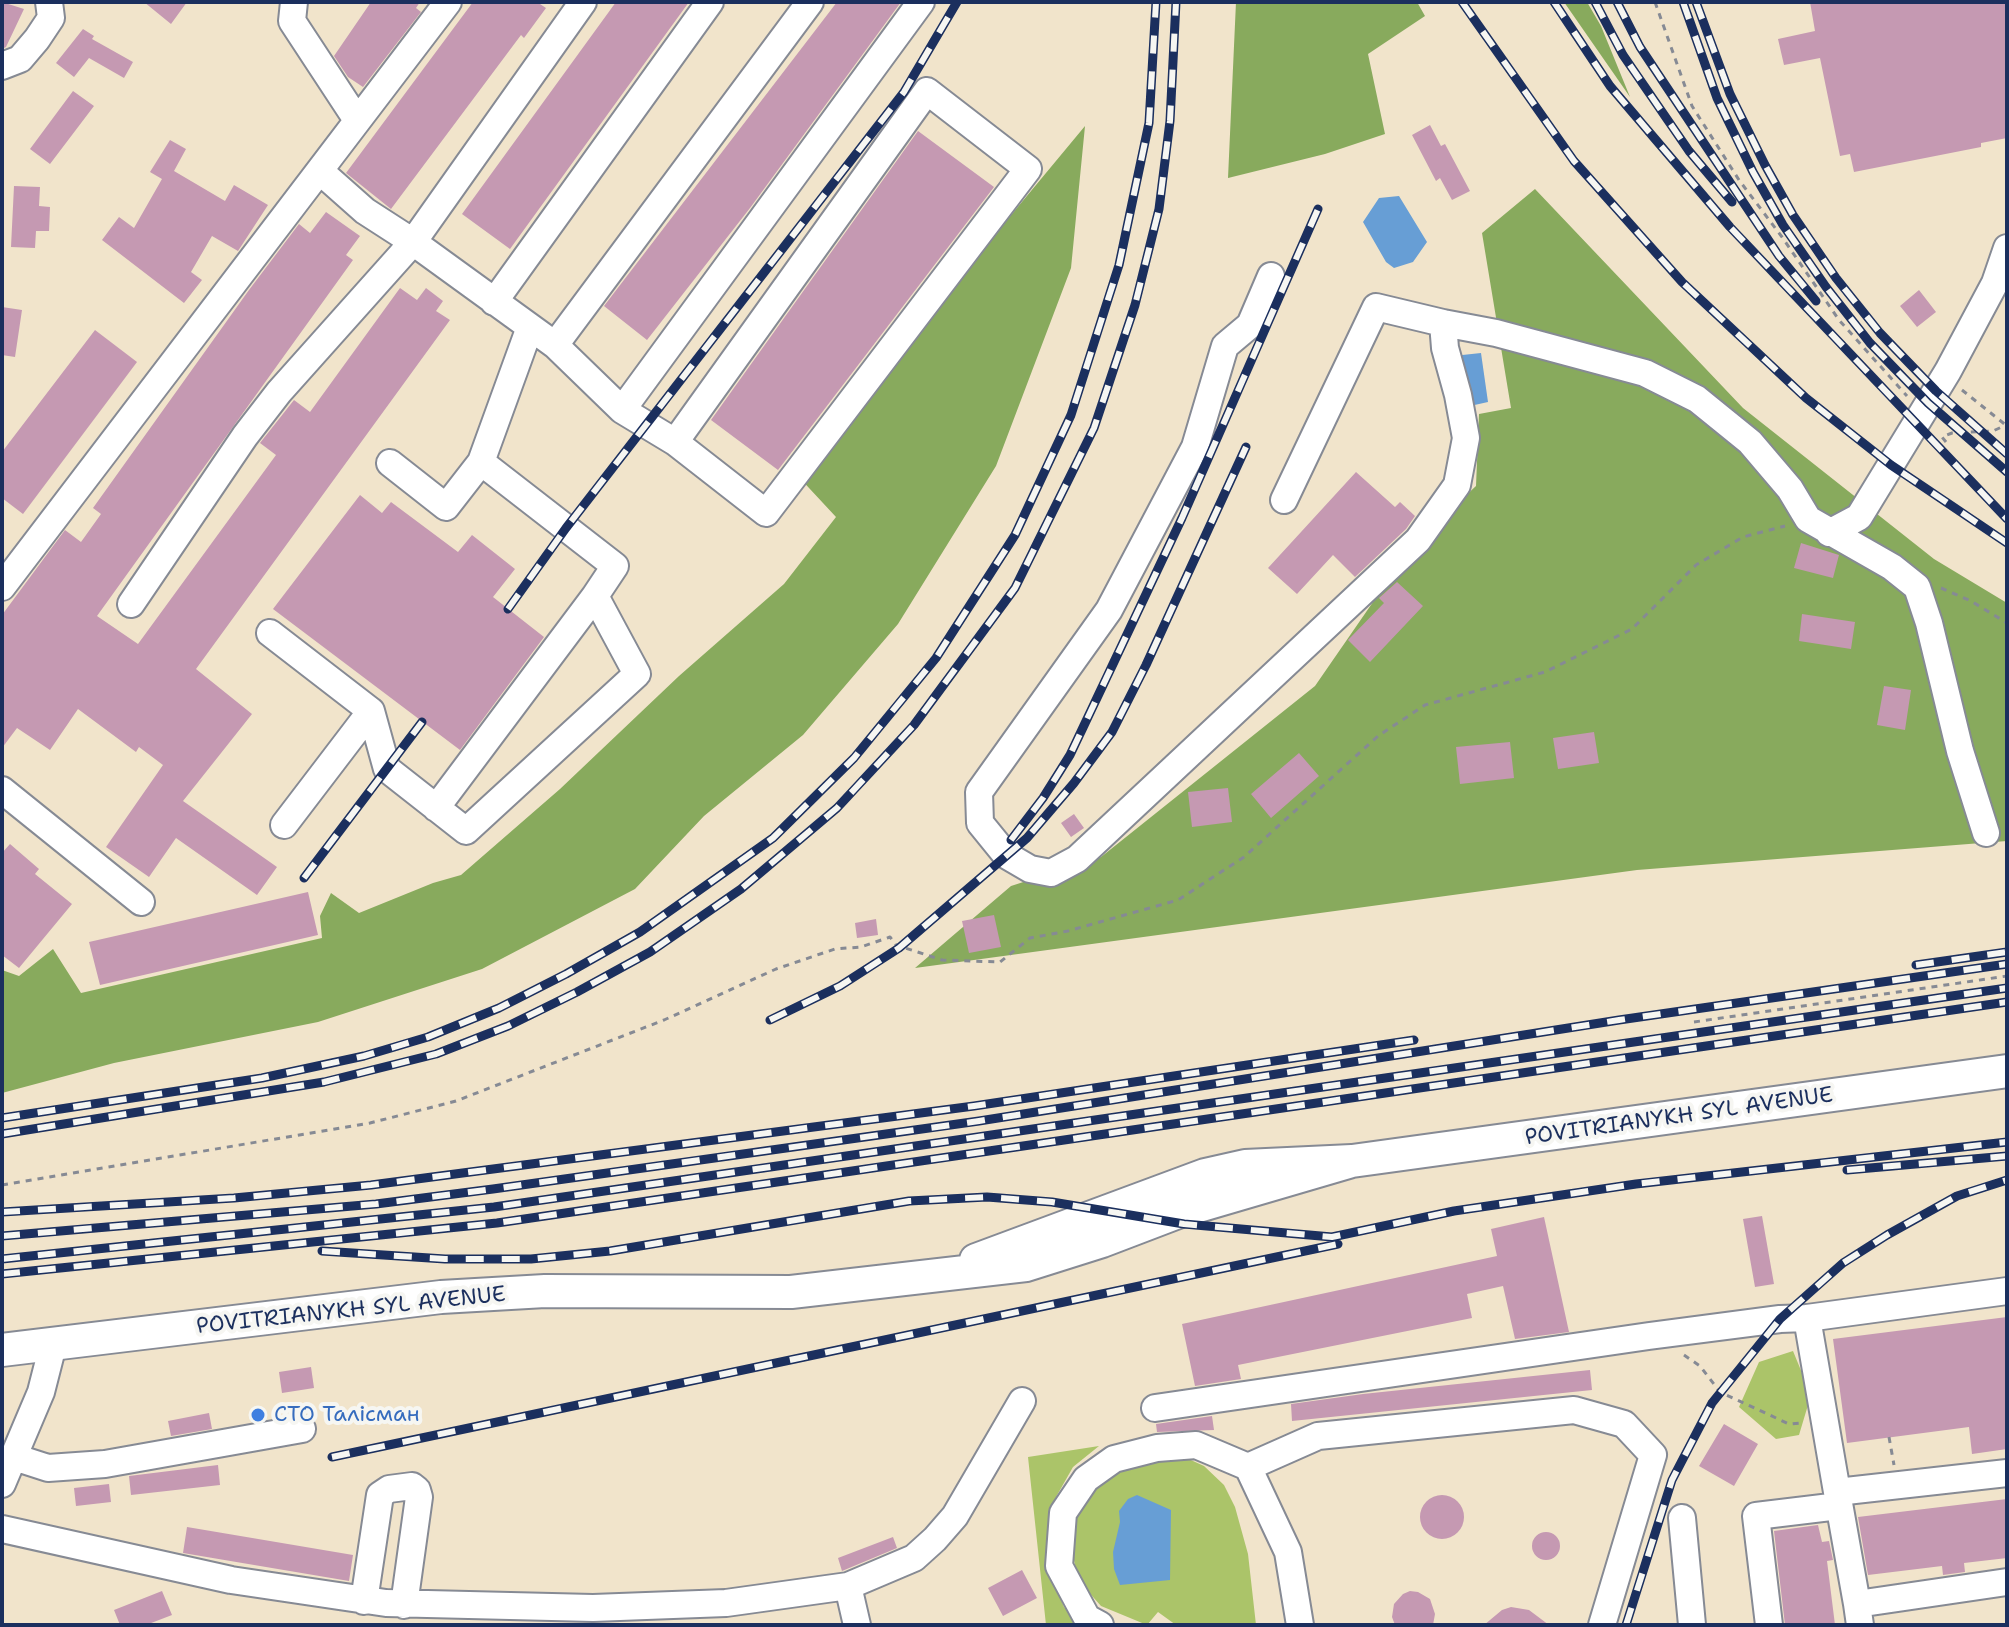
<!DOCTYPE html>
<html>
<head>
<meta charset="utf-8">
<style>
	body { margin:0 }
	#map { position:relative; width:2009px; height:1627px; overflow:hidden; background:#f1e4cb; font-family:"Shantell Sans",sans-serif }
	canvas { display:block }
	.frame { position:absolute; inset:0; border:4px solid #1b2f5e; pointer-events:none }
</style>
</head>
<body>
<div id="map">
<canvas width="2009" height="1627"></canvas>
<div class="frame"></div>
</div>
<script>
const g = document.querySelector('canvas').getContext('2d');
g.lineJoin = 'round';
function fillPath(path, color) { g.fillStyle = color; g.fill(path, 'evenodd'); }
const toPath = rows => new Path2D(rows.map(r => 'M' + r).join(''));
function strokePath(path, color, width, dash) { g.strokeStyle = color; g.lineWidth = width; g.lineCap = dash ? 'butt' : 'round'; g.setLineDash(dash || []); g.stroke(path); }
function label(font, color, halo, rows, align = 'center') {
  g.font = font + ' "Shantell Sans",sans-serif'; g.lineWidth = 8; g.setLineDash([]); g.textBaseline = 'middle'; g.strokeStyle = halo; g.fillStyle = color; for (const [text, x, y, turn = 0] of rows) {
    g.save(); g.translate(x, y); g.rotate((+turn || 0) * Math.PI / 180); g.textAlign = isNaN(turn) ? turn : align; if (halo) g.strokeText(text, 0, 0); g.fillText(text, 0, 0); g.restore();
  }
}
const green = toPath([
	[1793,1351,1811,1395,1799,1435,1776,1439,1739,1407,1759,1362],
	[1099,1446,1073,1467,1056,1497,1050,1520,1054,1583,1064,1607,1083,1625,1046,1625,1028,1457],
	[1182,1456,1204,1466,1224,1485,1235,1507,1248,1554,1256,1625,1176,1625,1158,1612,1147,1625,1101,1606,1085,1588,1076,1570,1071,1546,1078,1504,1119,1465]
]);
const forest = toPath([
	[1236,2,1417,2,1425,16,1368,54,1385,134,1325,154,1228,178],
	[1564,2,1587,2,1601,26,1630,97],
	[1085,126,1071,268,996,466,898,624,803,735,704,816,635,889,482,969,318,1022,114,1063,2,1093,2,970,19,976,53,949,81,993,322,938,320,916,331,893,359,913,433,883,461,875,560,789,679,676,784,584,836,517,796,474],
	[1535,189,1743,408,1934,559,2007,603,2007,841,1637,870,915,968,1011,886,1101,857,1315,686,1411,547,1476,486,1479,414,1511,408,1482,233]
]);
const water = toPath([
	[1399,196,1427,242,1413,262,1394,268,1386,262,1363,222,1379,198],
	[1481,353,1488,402,1461,408,1453,356],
	[1137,1495,1171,1510,1170,1580,1120,1585,1114,1569,1113,1552,1120,1522,1119,1511,1128,1499]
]);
const building = toPath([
	[2,2,24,9,6,47,2,49],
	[144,2,187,2,171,24],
	[371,2,420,2,416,8,421,12,363,87,348,77,334,56],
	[473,2,537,2,546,8,524,38,521,35,391,209,346,173],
	[616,2,689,2,510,249,462,214],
	[837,2,901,2,750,208,647,340,604,306],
	[1810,2,2007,2,2007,138,1981,143,1981,147,1854,172,1850,154,1840,156,1820,58,1784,65,1778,39,1815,31],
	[83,29,94,36,92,39,133,62,124,78,89,58,74,77,56,63],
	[73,91,94,106,50,164,30,149],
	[1430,125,1441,146,1445,144,1470,191,1452,200,1440,178,1436,181,1412,135],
	[918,131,994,187,778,470,711,420],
	[170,140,186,149,174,171,225,201,234,185,268,205,238,251,212,236,191,272,202,280,184,303,102,240,119,217,134,228,162,179,150,172],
	[14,186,40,187,39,206,50,207,49,231,36,231,35,248,11,247],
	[326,212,360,236,346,255,353,260,97,616,138,644,276,455,260,443,294,400,310,412,400,288,417,300,426,288,443,301,436,311,450,320,196,669,252,714,183,801,277,867,257,895,176,838,149,877,106,847,163,765,139,747,136,752,78,709,50,750,17,728,2,748,2,615,65,530,81,542,101,514,93,508,249,290,299,224,310,233],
	[1919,290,1936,312,1917,327,1900,306],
	[2,307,22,310,15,357,2,355],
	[95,330,137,362,23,514,2,498,2,452],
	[1356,472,1395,507,1400,502,1415,516,1406,529,1355,577,1333,555,1297,594,1268,568],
	[360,495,382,513,391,502,458,552,472,535,515,569,493,597,544,637,460,750,273,609],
	[1801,543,1839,555,1833,578,1794,568],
	[1397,582,1423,606,1370,662,1348,640,1384,603,1379,598],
	[1802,614,1855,622,1851,649,1799,641],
	[1884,686,1911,690,1905,730,1877,725],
	[1594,732,1599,763,1558,769,1553,738],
	[1510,742,1514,778,1460,784,1456,747],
	[1299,753,1319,776,1271,818,1251,794],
	[1228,788,1232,822,1192,827,1188,792],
	[1074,814,1084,828,1071,837,1061,823],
	[10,844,39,869,35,874,72,904,19,968,2,955,2,853],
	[308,892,318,935,100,985,89,942],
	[994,915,1001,947,969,953,962,921],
	[876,919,878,935,857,938,855,923],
	[1762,1216,1774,1284,1755,1287,1743,1219],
	[1544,1217,1569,1332,1515,1339,1503,1286,1467,1294,1472,1318,1238,1365,1241,1379,1195,1386,1182,1324,1497,1256,1491,1229],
	[2007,1317,2007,1449,1972,1454,1969,1427,1847,1443,1833,1339],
	[311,1367,314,1388,282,1393,279,1372],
	[1590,1370,1592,1390,1292,1421,1291,1404,1363,1394],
	[209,1413,212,1429,171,1436,168,1421],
	[1212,1416,1214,1430,1157,1432,1156,1424],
	[1724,1424,1758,1444,1734,1486,1699,1466],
	[218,1465,220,1485,131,1495,129,1476],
	[109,1484,111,1502,76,1506,74,1488],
	'1420 1517a22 22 0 1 1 44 0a22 22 0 1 1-44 0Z',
	[2007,1499,2007,1558,1964,1563,1965,1572,1943,1575,1942,1566,1868,1575,1858,1517],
	[1818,1525,1822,1542,1829,1541,1833,1560,1827,1561,1835,1625,1785,1625,1774,1531],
	[187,1527,353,1555,349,1581,183,1553],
	'1532 1546a14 14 0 1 1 28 0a14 14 0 1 1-28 0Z',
	[893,1537,897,1548,842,1571,838,1558],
	[1022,1570,1037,1598,1003,1616,988,1588],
	[162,1591,172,1615,146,1625,120,1625,114,1610],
	[1410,1591,1418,1592,1430,1599,1435,1614,1433,1625,1395,1625,1392,1617,1394,1604,1403,1594],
	[1511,1607,1529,1610,1549,1625,1484,1625,1502,1610]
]);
const path = toPath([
	[1655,2,1692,106,1739,180,1782,237,1839,320,1907,396],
	[1962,390,2007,426],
	[1946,442,1942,437,1952,433,1993,431,2006,425],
	[1941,588,1971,601,2007,623],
	[1694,1022,2007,976],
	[2,1185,370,1123,456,1101,664,1020,776,969,835,949,861,947,890,937,896,945,942,960,1000,962,1030,938,1068,931,1178,900,1244,857,1378,736,1425,705,1545,672,1632,629,1696,565,1743,537,1785,526],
	[1684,1355,1700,1366,1720,1392,1789,1424,1801,1423],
	[1889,1437,1894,1465]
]);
const minor = toPath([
	[294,2,292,21,357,120],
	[2,66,20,59,37,39,51,18,49,2],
	[321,172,365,211,413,242,555,345,622,410,675,442,766,513,1028,169,927,91,675,442],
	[1271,276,1250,325,1225,346,1195,447,1109,610,979,792,980,823,1006,855,1030,869,1051,873,1077,859,1418,540,1457,485,1466,438,1458,395,1445,348,1443,323,1496,333,1645,373,1697,399,1750,442,1790,489,1808,519,1892,567,1917,587,1929,623,1960,751,1986,833],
	[494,302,710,2],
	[555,345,810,2],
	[622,410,921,2],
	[390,463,446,507,481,462],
	[1284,500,1376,307,1443,323],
	[1829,533,1859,517,1948,371,1995,283,2007,248],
	[2,587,448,2],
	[131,604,245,436,279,392,413,242,583,2],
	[270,633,371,711,387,769,466,831,637,674,595,596,615,566,481,462,530,327],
	[2,790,141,902],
	[436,808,595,596],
	[284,825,371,711],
	[1807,1318,2007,1291],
	[1155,1408,1649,1336,1780,1319,1807,1318,1837,1492,2007,1473],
	[14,1457,48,1468,105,1464,302,1429],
	[1248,1467,1318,1436,1574,1410,1624,1424,1653,1455,1602,1625],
	[2,1484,41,1392,53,1345],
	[1837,1492,1857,1604],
	[1682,1518,1692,1625],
	[2,1529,231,1580,386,1603,593,1608,726,1603,848,1586,914,1558,935,1539,955,1516,1022,1401],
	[848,1586,857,1625],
	[364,1601,380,1495,389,1489,412,1486,417,1490,419,1497,404,1605],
	[1100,1625,1087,1618,1059,1566,1063,1513,1086,1479,1114,1459,1157,1448,1196,1445,1248,1467,1288,1552,1300,1625],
	[1769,1625,1756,1516,1839,1506],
	[1860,1625,1857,1604,2007,1582]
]);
const major = toPath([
	[976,1260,1205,1175,1245,1166,1352,1161,2007,1071],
	[2,1350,441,1297,545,1291,791,1292,1026,1265,1102,1241,1178,1212,1352,1161]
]);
const rail = toPath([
	[1462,2,1574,161,1682,282,1806,398,1891,465,2007,543],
	[1554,2,1610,86,1730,227,2007,519],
	[1595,2,1623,55,1689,151,1732,202],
	[1617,2,1640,47,1779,256,1816,301],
	[1683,2,1717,98,1753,172,1783,225,1826,287,1870,343,1928,403,2007,472],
	[1696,2,1730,94,1765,165,1793,215,1836,278,1880,333,1936,391,2007,454],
	[508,609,566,528,904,92,957,2],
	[1011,840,1043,798,1070,755,1182,518,1318,209],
	[304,878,422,722],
	[1916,965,2007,952],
	[770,1020,840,986,899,948,1027,838,1074,783,1112,732,1146,665,1246,447],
	[2,1118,262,1078,364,1056,428,1037,499,1008,566,974,640,932,773,838,854,758,936,658,1015,535,1071,415,1119,265,1149,123,1156,2],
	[2,1134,324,1082,436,1054,508,1026,577,992,650,952,741,889,837,808,914,725,1015,588,1094,428,1135,305,1159,209,1170,121,1176,2],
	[1847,1170,2007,1156],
	[2,1212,234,1198,371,1185,974,1106,1414,1040],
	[2,1236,376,1204,493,1189,979,1121,1619,1020,2007,964],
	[322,1251,445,1259,531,1259,610,1251,909,1201,987,1197,1052,1202,1184,1224,1332,1237,1454,1211,1636,1184,2007,1142],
	[2,1259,494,1207,2007,988],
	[2,1274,497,1223,2007,1002],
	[332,1457,1338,1244],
	[1626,1625,1672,1480,1712,1403,1780,1319,1843,1263,1887,1235,1957,1196,2007,1180]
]);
const markers = [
	[258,1415,8,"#3f7fe0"]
];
const streetNames = [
	["POVITRIANYKH SYL AVENUE",1679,1117,-8],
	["POVITRIANYKH SYL AVENUE",351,1311,-6]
];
const shopNames = [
	["СТО Талісман",274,1415]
];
fillPath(green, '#abc469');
fillPath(forest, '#88aa5d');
fillPath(water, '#679ed5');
fillPath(building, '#c599b2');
strokePath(minor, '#868a94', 30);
strokePath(major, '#868a94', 36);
strokePath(path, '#868a94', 3, [6, 6]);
strokePath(minor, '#fff', 26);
strokePath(major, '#fff', 32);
strokePath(rail, '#1b2f5e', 9);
strokePath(rail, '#f6f6f2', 6, [18]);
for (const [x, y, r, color] of markers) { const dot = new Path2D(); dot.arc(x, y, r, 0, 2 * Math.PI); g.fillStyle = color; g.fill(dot); strokePath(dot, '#f6f6f2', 3); }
label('22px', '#1b2f5e', '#f6f6f2', streetNames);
label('22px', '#366cbe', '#f6f6f2', shopNames, 'left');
</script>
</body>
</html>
